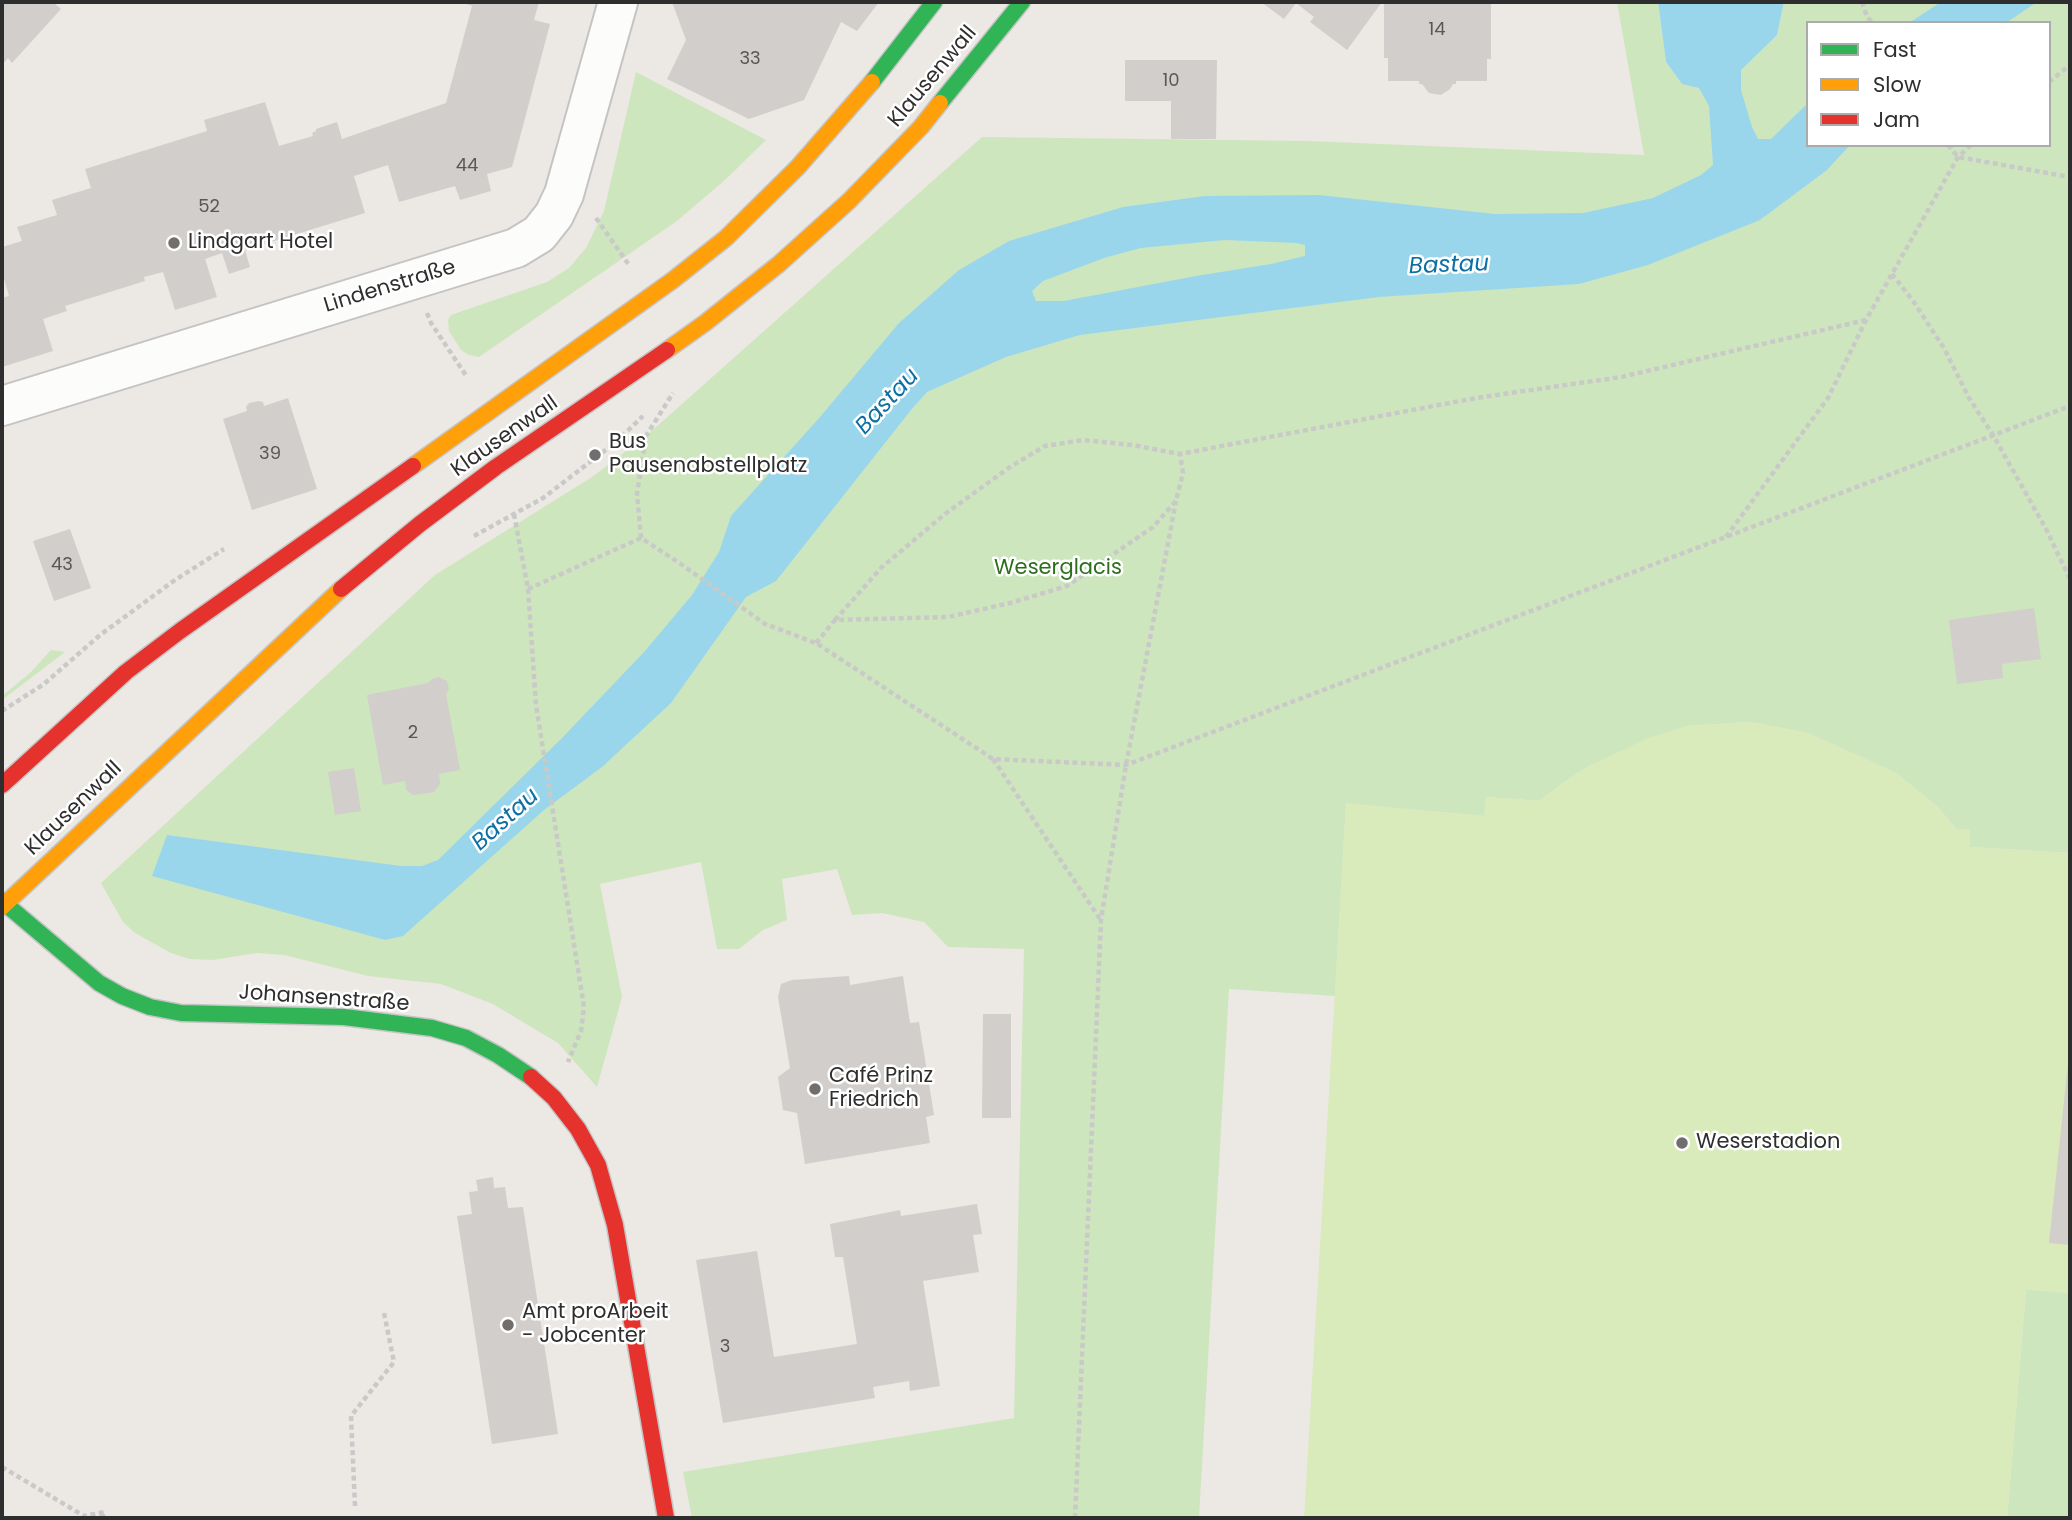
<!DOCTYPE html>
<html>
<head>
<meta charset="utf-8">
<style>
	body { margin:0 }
	#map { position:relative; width:2072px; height:1520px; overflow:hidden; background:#ece8e4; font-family:Poppins,sans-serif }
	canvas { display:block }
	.frame { position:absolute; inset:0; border:4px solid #2e2e2e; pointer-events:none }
	.legend { position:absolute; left:1806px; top:21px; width:245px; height:126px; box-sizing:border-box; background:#fff; border:2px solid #ababab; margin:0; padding:9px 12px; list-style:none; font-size:21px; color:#2e2e2e }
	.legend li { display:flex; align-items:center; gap:14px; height:35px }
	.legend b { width:35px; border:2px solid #ababab }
</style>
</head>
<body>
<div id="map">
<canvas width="2072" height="1520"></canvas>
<div class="frame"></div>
<ul class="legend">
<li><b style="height:9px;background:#30b455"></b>Fast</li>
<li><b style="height:9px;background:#ff9f0a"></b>Slow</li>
<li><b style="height:9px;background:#e5322d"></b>Jam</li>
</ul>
</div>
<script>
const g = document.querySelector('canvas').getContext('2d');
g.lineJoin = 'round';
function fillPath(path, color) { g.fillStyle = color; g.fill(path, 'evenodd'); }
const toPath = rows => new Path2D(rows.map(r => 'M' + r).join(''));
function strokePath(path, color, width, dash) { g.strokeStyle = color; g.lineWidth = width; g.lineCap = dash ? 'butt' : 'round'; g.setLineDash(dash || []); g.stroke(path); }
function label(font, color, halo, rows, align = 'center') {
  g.font = font + ' Poppins,sans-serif'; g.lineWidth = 5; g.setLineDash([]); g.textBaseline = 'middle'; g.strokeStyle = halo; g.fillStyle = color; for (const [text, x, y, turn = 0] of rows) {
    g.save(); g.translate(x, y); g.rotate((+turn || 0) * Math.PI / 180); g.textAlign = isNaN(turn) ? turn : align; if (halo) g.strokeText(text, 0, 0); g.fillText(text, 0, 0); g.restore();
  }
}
const green = toPath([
	[1617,2,1658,2,1666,62,1682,84,1777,35,1784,2,2070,2,2070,853,1970,847,1939,808,1896,773,1808,733,1750,722,1687,726,1589,766,1564,782,1539,801,1487,797,1485,816,1346,804,1335,996,1229,989,1199,1518,692,1518,683,1472,1014,1418,1024,949,948,947,924,922,882,913,852,915,837,869,782,879,787,920,763,930,739,949,717,949,701,862,600,884,622,997,597,1087,558,1043,493,1004,441,984,368,976,284,955,257,953,212,960,190,959,171,953,135,933,123,922,101,883,435,575,592,477,646,436,982,137,1310,141,1644,155],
	[1808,23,2049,23,2049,145,1808,145],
	[636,72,766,140,726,179,677,221,479,357,469,355,461,350,449,331,448,320,451,315,547,282,569,268,586,248,604,211],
	[51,650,65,652,2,700,2,696,31,672],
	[2026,1289,2070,1293,2070,1518,2007,1518]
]);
const pitch = toPath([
	[1750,722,1808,733,1896,773,1939,808,1955,829,1970,829,1970,847,2070,853,2070,1293,2026,1290,2007,1518,1304,1518,1346,803,1484,816,1486,797,1539,801,1564,782,1589,766,1648,738,1687,726]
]);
const water = toPath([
	[1658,2,1784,2,1777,35,1741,70,1741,90,1752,127,1758,139,1771,139,1808,103,1808,145,1850,145,1827,170,1760,220,1648,265,1579,284,1379,297,1080,335,1006,357,927,392,911,410,776,581,746,597,671,703,602,767,544,810,403,936,385,940,152,876,167,835,401,866,422,866,438,860,562,738,645,651,692,595,719,552,731,516,820,417,899,323,959,270,1009,241,1123,207,1205,196,1319,195,1495,214,1583,213,1653,198,1701,175,1713,165,1709,106,1699,88,1682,84,1666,62],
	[1225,240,1296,243,1305,245,1305,256,1271,264,1196,276,1064,301,1036,301,1032,291,1043,281,1104,258,1141,248],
	[1941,2,2037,2,2006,23,1909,23]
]);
const building = toPath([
	[2,2,53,2,61,9,12,63,8,58,2,65],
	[460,2,539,2,534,20,550,24,512,167,487,174,491,191,460,200,455,186,399,202,388,165,354,176,365,213,245,250,250,267,229,274,222,253,205,259,217,297,175,310,163,272,144,277,145,281,65,306,67,311,43,319,53,351,2,367,2,298,9,296,2,272,2,247,22,241,17,227,57,215,52,200,91,188,85,169,207,131,204,120,265,102,279,146,313,136,312,133,316,131,316,129,337,122,342,139,446,103,472,6],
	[672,2,879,2,857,31,841,22,804,100,749,119,667,79,686,40],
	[1261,2,1382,2,1347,50,1310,22,1314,17,1296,3,1284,19],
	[1384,2,1491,2,1491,59,1487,59,1487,81,1456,81,1456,84,1453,84,1450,89,1441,95,1429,93,1422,84,1419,84,1419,81,1388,81,1388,58,1384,58],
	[1125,60,1217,60,1216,139,1171,139,1171,101,1125,101],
	[288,398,317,489,252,510,223,419,247,411,246,407,249,403,259,401,263,402,264,406],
	[70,529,91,588,54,601,33,541],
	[2034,608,2041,659,2002,664,2003,678,1957,684,1949,620],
	[439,677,447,681,449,689,446,694,460,770,439,774,440,784,434,792,413,795,406,790,405,781,383,785,367,695,428,683,432,679],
	[354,768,361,811,335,815,328,772],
	[849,976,850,985,903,976,910,1023,919,1022,934,1115,926,1117,930,1143,805,1164,797,1113,783,1110,778,1077,790,1068,778,997,781,984,792,980],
	[983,1014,1011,1014,1011,1118,982,1118],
	[2068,1063,2070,1063,2070,1245,2049,1243],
	[493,1177,494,1188,505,1187,508,1208,523,1207,558,1434,492,1444,457,1216,472,1214,469,1192,478,1191,476,1180],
	[977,1204,982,1234,973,1235,979,1272,923,1281,940,1386,910,1391,909,1381,873,1387,875,1398,723,1423,696,1260,757,1251,774,1357,857,1344,843,1257,835,1257,830,1224,900,1210,901,1216]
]);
const path = toPath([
	[1862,2,1867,17,1873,23],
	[2049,82,2070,65],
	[1948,145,1958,157,2070,177],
	[596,218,629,265],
	[1892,274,1913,301,1944,348,1969,398,1993,435,2046,529,2070,579],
	[427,313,431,323,467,377],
	[514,514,528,589,536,705,584,1007,581,1031,568,1062],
	[474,536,543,498,616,442,643,416],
	[1726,537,1828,398,1866,320,1958,157,1971,145],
	[641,538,637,494,646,436,673,393],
	[528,589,641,538,678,562,765,624,816,643,993,759,1126,765,2070,406],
	[835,620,882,567,945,514,1010,467,1045,446,1083,440,1132,445,1180,454],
	[816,643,835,620,948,617,1010,603,1067,586,1153,527,1176,501,1183,473,1180,454,1476,398,1621,377,1866,320],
	[2,711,44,684,100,635,175,580,224,549],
	[993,759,1100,919],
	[2,1467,84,1516,105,1512,101,1518],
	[355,1506,351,1416,394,1362,384,1313],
	[1075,1518,1101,920,1126,765,1176,501]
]);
const street = toPath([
	[2,406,516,248,539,234,554,215,564,194,618,2]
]);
const fast = toPath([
	[872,82,934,2],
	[940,103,1022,2],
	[2,901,99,983,122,996,150,1007,181,1013,344,1017,432,1028,466,1038,498,1055,531,1077]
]);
const slow = toPath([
	[667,350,705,323,779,264,849,201,921,127,940,103],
	[413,466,673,280,726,238,798,167,872,82],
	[2,907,341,589]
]);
const jam = toPath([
	[341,589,420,524,496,467,667,350],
	[2,785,126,672,180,631,413,466],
	[531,1077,554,1098,578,1129,598,1165,615,1225,666,1518]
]);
const markers = [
	[174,243,7,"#706f6e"],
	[595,455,7,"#706f6e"],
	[815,1089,7,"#706f6e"],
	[1682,1143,7,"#706f6e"],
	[508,1325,7,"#706f6e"]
];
const numberNames = [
	["14",1437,30],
	["33",750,59],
	["10",1171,81],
	["44",467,166],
	["52",209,207],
	["39",270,454],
	["43",62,565],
	["2",413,733],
	["3",725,1347]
];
const streetNames = [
	["Klausenwall",933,77,-50],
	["Lindenstraße",390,287,-17],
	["Klausenwall",505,437,-35],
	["Klausenwall",74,809,-44],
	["Johansenstraße",324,999,4]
];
const poiNames = [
	["Lindgart Hotel",188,243],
	["Bus",609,443],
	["Pausenabstellplatz",609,467],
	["Café Prinz",829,1077],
	["Friedrich",829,1101],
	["Weserstadion",1696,1143],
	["Amt proArbeit",522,1313],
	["- Jobcenter",522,1337]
];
const parkNames = [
	["Weserglacis",1058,569]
];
const waterNames = [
	["Bastau",1449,266,-2],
	["Bastau",888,402,-47],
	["Bastau",506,820,-42]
];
fillPath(green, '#cee6be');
fillPath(pitch, '#d9eabb');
fillPath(water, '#99d6ec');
fillPath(building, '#d1cecb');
strokePath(street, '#c5c4c5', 42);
strokePath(fast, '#c5c4c5', 19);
strokePath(slow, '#c5c4c5', 19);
strokePath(jam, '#c5c4c5', 19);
strokePath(path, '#c9c9c8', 4.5, [5, 3.5]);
strokePath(street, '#fcfcfb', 38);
strokePath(fast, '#30b455', 16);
strokePath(slow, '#ff9f0a', 16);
strokePath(jam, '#e5322d', 16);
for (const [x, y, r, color] of markers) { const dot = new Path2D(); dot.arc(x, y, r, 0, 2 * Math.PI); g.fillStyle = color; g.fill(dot); strokePath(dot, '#fff', 2.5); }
label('18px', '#585857', null, numberNames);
label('21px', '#2e2e2e', '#fff', streetNames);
label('21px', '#2e2e2e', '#fff', poiNames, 'left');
label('21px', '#2c6e1b', '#fff', parkNames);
label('italic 23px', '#0d6fa3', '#fff', waterNames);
</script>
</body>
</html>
